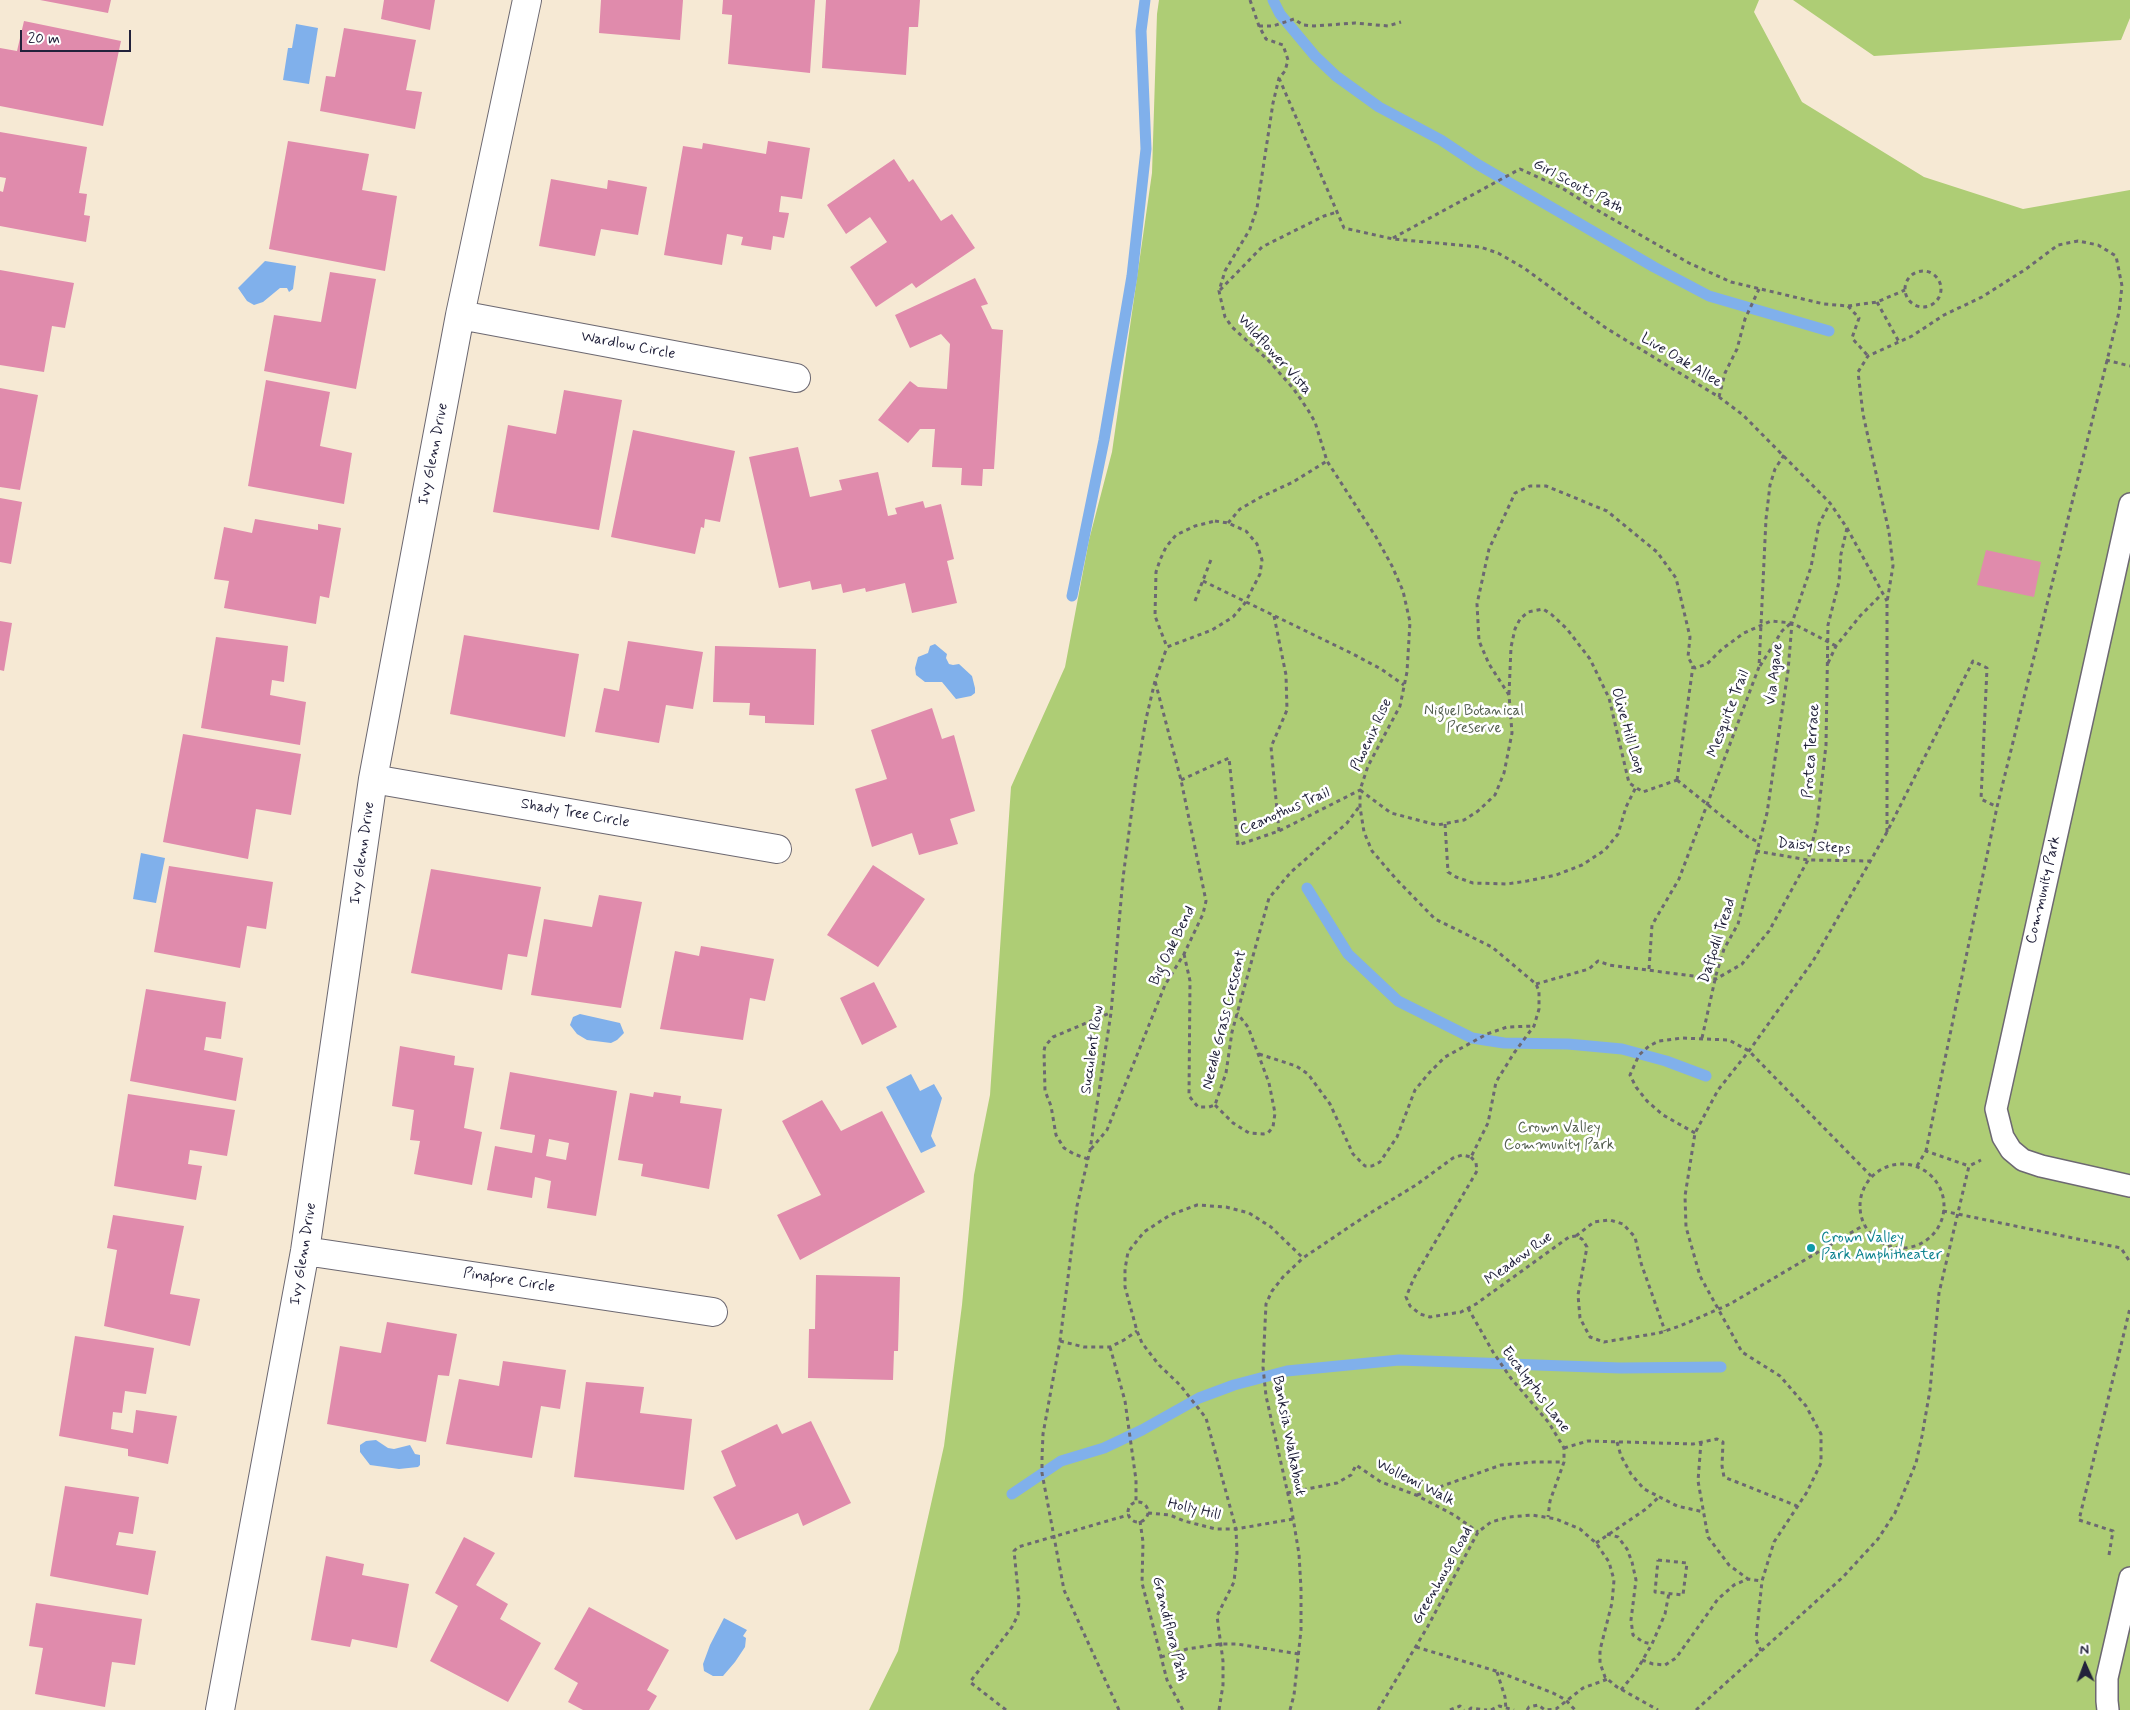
<!DOCTYPE html>
<html>
<head>
<meta charset="utf-8">
<style>
	body { margin:0 }
	#map { position:relative; width:2130px; height:1710px; overflow:hidden; background:#f6e9d4; font-family:Mynerve,sans-serif }
	canvas { display:block }
	.north { position:absolute; left:2060px; top:1640px; width:50px; height:50px; -webkit-text-stroke:4px #fff; paint-order:stroke; rotate:358deg; font-size:14px; font-weight:700; line-height:20px; text-align:center; color:#22223b }
	.north::after { content:''; display:block; margin:auto; width:18px; height:22px; background:#22223b; clip-path:polygon(50% 0,100% 100%,50% 72%,0 100%) }
	.scale { position:absolute; left:20px; top:30px; width:111px; height:22px; box-sizing:border-box; border:2px solid #22223b; border-top:0; padding-left:6px; font-size:15px; line-height:18px; white-space:nowrap; color:#22223b; -webkit-text-stroke:4px #fff; paint-order:stroke }
</style>
</head>
<body>
<div id="map">
<canvas width="2130" height="1710"></canvas>
<div class="north">N</div>
<div class="scale">20 m</div>
</div>
<script>
const g = document.querySelector('canvas').getContext('2d');
g.lineJoin = 'round';
function fillPath(path, color) { g.fillStyle = color; g.fill(path, 'evenodd'); }
const toPath = rows => new Path2D(rows.map(r => 'M' + r).join(''));
function strokePath(path, color, width, dash) { g.strokeStyle = color; g.lineWidth = width; g.lineCap = dash ? 'butt' : 'round'; g.setLineDash(dash || []); g.stroke(path); }
function label(font, color, halo, rows, align = 'center') {
  g.font = font + ' Mynerve,sans-serif'; g.lineWidth = 5; g.setLineDash([]); g.textBaseline = 'middle'; g.strokeStyle = halo; g.fillStyle = color; for (const [text, x, y, turn = 0] of rows) {
    g.save(); g.translate(x, y); g.rotate((+turn || 0) * Math.PI / 180); g.textAlign = isNaN(turn) ? turn : align; if (halo) g.strokeText(text, 0, 0); g.fillText(text, 0, 0); g.restore();
  }
}
const green = toPath([
	[1159,0,1759,0,1754,12,1802,102,1924,177,2023,209,2130,190,2130,1710,869,1710,898,1651,944,1446,962,1305,974,1175,990,1095,1011,787,1065,667,1089,540,1112,452,1152,173,1157,14],
	[1793,0,2130,0,2130,18,2121,40,1874,56]
]);
const water = toPath([
	[296,24,318,28,309,84,283,80,288,48,292,48],
	[265,261,296,266,293,289,289,292,287,288,280,288,263,302,254,305,247,301,238,288],
	[935,644,947,654,946,658,949,664,953,665,959,664,972,676,975,688,975,693,971,696,956,699,942,682,925,682,916,675,915,668,918,657,928,653,930,646],
	[141,853,165,858,156,903,133,899],
	[580,1014,620,1023,624,1033,617,1040,611,1043,587,1040,577,1034,570,1025,573,1017],
	[911,1074,920,1091,934,1084,942,1098,931,1136,936,1146,921,1153,886,1087],
	[376,1440,388,1448,394,1449,410,1445,415,1454,420,1455,420,1465,418,1467,399,1469,370,1465,360,1452,360,1445,366,1441],
	[724,1618,747,1630,743,1636,746,1638,745,1647,735,1662,723,1676,713,1676,704,1671,703,1664,710,1645]
]);
const stream = toPath([
	[1273,0,1280,14,1315,56,1336,76,1379,107,1441,140,1477,164,1654,267,1709,296,1829,331],
	[1072,596,1104,440,1132,276,1146,149,1141,31,1145,0],
	[1307,888,1348,954,1398,1001,1472,1038,1504,1043,1568,1044,1622,1049,1666,1061,1706,1076],
	[1012,1494,1061,1461,1104,1448,1142,1430,1199,1398,1234,1385,1287,1371,1399,1360,1620,1368,1721,1367]
]);
const building = toPath([
	[40,0,111,0,108,13],
	[384,0,435,0,430,30,381,19],
	[601,0,683,0,680,40,599,33],
	[723,0,815,0,810,73,728,64,732,15,722,14],
	[826,0,920,0,918,27,909,27,906,75,822,68],
	[24,21,121,41,103,126,0,106,0,48,17,51],
	[344,28,416,40,406,90,422,92,415,129,320,111,326,76,335,77],
	[0,132,87,147,79,193,87,194,84,215,90,216,86,242,0,226,0,191,3,192,6,178,0,177],
	[288,141,369,154,362,190,397,196,385,271,269,249],
	[768,141,810,148,802,199,781,196,779,212,789,213,784,238,773,236,771,250,741,245,743,237,727,234,722,265,664,255,683,146,702,149,703,143,766,154],
	[894,159,909,182,913,179,941,221,952,214,975,248,916,288,912,283,876,307,850,267,887,242,870,217,846,234,827,205],
	[551,179,607,189,608,180,647,187,638,235,601,229,595,256,539,246],
	[0,270,74,283,65,328,52,326,44,372,0,365],
	[330,272,376,279,356,389,264,371,274,315,321,322],
	[975,278,988,304,981,306,992,329,1003,330,994,469,983,469,982,486,961,485,962,468,932,467,935,429,920,429,908,443,878,420,910,381,918,387,947,389,950,344,941,334,910,348,895,315],
	[266,380,330,392,320,446,352,453,344,504,248,486],
	[0,388,38,395,20,490,0,487],
	[564,390,622,400,599,530,493,512,508,425,556,434],
	[633,430,735,451,720,522,705,519,704,528,701,527,695,554,611,537],
	[798,447,810,497,842,490,839,480,878,472,888,516,897,514,895,508,923,501,925,508,941,504,954,559,947,561,957,603,912,613,905,583,866,592,865,588,843,593,841,584,812,590,810,581,779,588,749,457],
	[0,498,22,502,11,564,0,562],
	[255,519,318,530,318,524,341,528,329,598,320,596,316,624,224,608,229,581,214,579,224,527,252,533],
	[1986,550,2041,562,2034,597,1977,585],
	[0,621,12,623,4,671,0,670],
	[464,635,579,654,565,737,450,714],
	[216,637,288,646,284,682,272,680,270,695,306,702,300,745,201,728],
	[628,641,703,652,693,709,666,705,659,743,595,732,604,688,619,691],
	[715,646,816,649,814,725,765,723,765,716,749,715,750,703,713,702],
	[932,708,942,739,954,735,975,811,950,819,958,844,919,855,912,833,872,847,855,789,887,779,871,730],
	[183,734,301,754,291,815,256,809,248,859,163,842],
	[873,865,925,899,878,967,827,935],
	[169,866,273,882,266,929,247,926,240,968,154,952],
	[431,869,541,887,527,957,508,954,502,990,411,973],
	[599,895,642,902,621,1008,531,995,544,919,592,927],
	[701,946,774,959,765,1001,750,998,743,1040,660,1029,675,951,699,956],
	[874,982,897,1027,862,1045,840,998],
	[146,989,226,1002,221,1039,206,1037,204,1050,243,1058,236,1101,130,1081],
	[400,1046,455,1056,454,1065,474,1068,464,1128,482,1132,472,1185,414,1174,420,1141,410,1140,414,1110,392,1106],
	[510,1072,617,1091,596,1216,547,1208,551,1181,535,1177,532,1198,487,1190,495,1146,532,1153,535,1135,500,1129],
	[549,1139,569,1143,566,1160,546,1156],
	[654,1092,681,1096,680,1103,722,1109,709,1189,641,1176,643,1164,618,1160,630,1093,653,1097],
	[128,1094,235,1110,227,1156,190,1150,188,1164,202,1166,196,1200,114,1186],
	[822,1100,841,1131,882,1111,925,1192,800,1260,777,1215,821,1195,782,1121],
	[113,1215,184,1226,170,1294,200,1299,190,1346,104,1326,117,1250,107,1248],
	[816,1275,900,1277,898,1351,894,1351,893,1380,808,1378,809,1329,815,1329],
	[387,1322,457,1334,449,1376,438,1375,426,1442,327,1424,340,1346,381,1353],
	[75,1336,154,1348,146,1394,125,1391,122,1413,113,1412,111,1429,133,1433,136,1410,177,1416,168,1464,128,1456,128,1449,59,1436],
	[503,1361,566,1370,560,1409,541,1406,532,1458,446,1444,459,1379,499,1386],
	[586,1382,644,1387,640,1413,692,1419,684,1490,574,1477],
	[811,1421,851,1503,803,1526,798,1513,736,1540,713,1497,736,1486,721,1451,777,1424,782,1434],
	[65,1486,139,1497,133,1534,119,1532,116,1545,156,1551,148,1595,50,1576],
	[464,1537,495,1553,476,1585,508,1604,500,1619,541,1643,508,1702,430,1661,458,1606,435,1593],
	[326,1556,364,1564,362,1575,409,1584,397,1648,352,1639,350,1647,311,1640],
	[36,1603,142,1619,135,1665,112,1662,105,1707,35,1694,43,1648,29,1646],
	[589,1607,669,1650,647,1690,657,1696,649,1710,583,1710,568,1702,578,1683,554,1669]
]);
const path = toPath([
	[1250,0,1259,26,1266,39,1283,45,1288,60,1285,71,1279,78,1273,103,1257,208,1250,229,1225,271,1219,291,1221,300,1225,317,1232,327,1267,359,1293,388,1308,410,1315,422,1327,461,1376,537,1392,566,1403,591,1410,622,1407,672,1400,706,1368,766,1360,790,1391,813,1437,825,1464,820,1478,811,1495,795,1504,773,1512,733,1509,695,1489,664,1479,641,1477,604,1489,549,1503,519,1515,493,1530,486,1546,486,1607,511,1657,552,1676,578,1690,637,1688,657,1693,666],
	[1259,26,1273,26,1294,19,1303,25,1314,26,1355,23,1388,26,1401,22],
	[1279,78,1344,228,1393,239,1480,247,1498,253,1524,268,1606,328,1719,397,1743,415,1830,503,1847,528,1887,601],
	[1393,238,1520,169,1562,188,1597,210,1689,263,1731,282,1824,304,1848,306,1877,302,1905,290],
	'1905 289a18 18 0 1 1 36 0a18 18 0 1 1-36 0Z',
	[1220,290,1262,247,1324,216,1337,212],
	[1877,302,1899,342],
	[1848,306,1859,318,1852,338,1868,356],
	[2106,360,2130,366],
	[1719,397,1725,373,1737,349,1745,319,1759,289],
	[1215,521,1228,523,1246,531,1257,544,1262,560,1260,574,1245,603,1233,617,1212,630,1167,647,1155,616,1156,572,1160,560,1166,547,1176,535,1195,526,1215,521],
	[1228,523,1240,509,1261,497,1293,482,1327,461],
	[1203,581,1353,654,1381,669,1404,685],
	[1195,601,1212,557],
	[1274,616,1286,675,1287,710,1271,747,1279,831],
	[1828,663,1836,646,1860,616,1883,593],
	[1693,666,1695,668,1707,664,1722,649,1744,633,1771,621,1792,623,1836,646],
	[1760,666,1782,631,1791,623],
	[1509,694,1511,647,1515,629,1520,619,1528,612,1543,609,1551,614,1567,629,1590,659,1609,698,1629,783,1643,792,1677,780],
	[1181,780,1229,758,1238,845,1279,831,1360,790,1360,807,1364,832,1372,851,1397,880,1435,919,1492,947,1536,984,1539,991,1539,1009,1534,1026,1514,1053,1496,1082,1488,1123,1471,1157],
	[1677,780,1693,666],
	[1677,780,1748,837,1758,842],
	[1445,824,1448,872,1456,877,1473,883,1507,884,1527,881,1556,875,1582,865,1605,850,1618,834,1626,807,1636,787],
	[1887,832,1887,602,1893,566,1889,532,1863,414,1858,372,1868,356,1912,336,1944,315,1982,297,2026,269,2058,245,2078,241,2098,245,2116,256,2122,286,2119,312,1997,807,1926,1151],
	[1756,851,1808,860,1871,861],
	[1184,954,1190,981,1189,1096,1198,1107,1209,1107,1215,1105,1226,1073,1232,1032,1269,898,1291,872,1347,823,1359,807],
	[1649,969,1652,925,1679,879,1759,667,1766,519,1770,485,1775,469,1784,455],
	[1536,984,1589,969,1598,961,1609,965,1716,979,1742,964,1769,931,1808,860,1817,824,1826,745,1828,625,1839,582,1841,554,1847,528],
	[1702,1038,1716,975,1724,949,1738,924,1767,813,1788,671,1792,623,1811,567,1819,524,1830,503],
	[1259,1054,1296,1066,1308,1074,1330,1104,1353,1154,1365,1166,1372,1166,1380,1162,1397,1137,1415,1090,1429,1073,1445,1057,1487,1034,1507,1027,1534,1026],
	[1215,1105,1233,1123,1249,1133,1263,1134,1268,1133,1273,1127,1275,1113,1269,1083,1248,1027,1237,1013],
	[1695,1133,1663,1115,1647,1101,1636,1087,1630,1075,1639,1055,1649,1046,1659,1041,1682,1038,1729,1040,1749,1051,1871,1176],
	[1091,1149,1107,1130,1165,985,1184,954,1203,914,1206,901,1181,780,1155,681],
	[1471,1157,1476,1163,1477,1171,1414,1278,1406,1297,1410,1306,1420,1314,1430,1317,1461,1312,1476,1304,1569,1237,1576,1236,1582,1239,1587,1247,1578,1295,1580,1318,1590,1337,1604,1342,1659,1333,1680,1326,1730,1304,1864,1225],
	[1088,1159,1074,1154,1064,1148,1056,1135,1051,1106,1045,1091,1044,1051,1045,1046,1053,1037,1110,1013],
	'1860 1206a42 42 0 1 1 84 0a42 42 0 1 1-84 0Z',
	[1917,1166,1926,1151,1969,1166],
	[1943,1211,2121,1248,2130,1262],
	[1576,1236,1594,1222,1610,1220,1623,1224,1635,1237,1641,1263,1665,1331],
	[1468,1308,1493,1352,1510,1377,1549,1423,1564,1448,1564,1462,1550,1501,1548,1517],
	[1060,1341,1084,1347,1110,1347,1124,1340,1137,1331],
	[1110,1347,1125,1401,1136,1480,1136,1501],
	[1617,1442,1621,1456,1631,1474,1644,1489,1677,1506,1704,1512],
	[1701,1442,1698,1481,1708,1537,1729,1565,1748,1579],
	[1564,1448,1588,1441,1693,1444,1717,1439,1723,1442,1722,1466,1724,1477,1797,1506],
	[1287,1493,1337,1483,1351,1475,1356,1465,1381,1482,1416,1495,1454,1515,1478,1532],
	[1417,1495,1501,1465,1534,1462,1564,1462],
	'1128 1512a10 10 0 1 1 20 0a10 10 0 1 1-20 0Z',
	[1148,1513,1170,1515,1184,1521,1216,1529,1236,1529,1293,1519],
	[1140,1521,1143,1542,1142,1583,1167,1680,1183,1710],
	[1607,1534,1618,1537,1627,1549,1632,1562,1636,1580,1631,1620,1633,1635,1643,1642,1652,1644],
	[1596,1543,1646,1509,1659,1497],
	[2109,1555,2113,1531,2079,1520,2130,1308],
	[1658,1560,1687,1563,1683,1595,1655,1592,1658,1560],
	[1416,1647,1496,1671,1553,1693,1566,1700,1575,1710],
	[1761,1651,1756,1639,1762,1581,1774,1542,1807,1492,1821,1463,1821,1434,1806,1406,1780,1376,1742,1352,1700,1276,1686,1227,1685,1196,1695,1133,1718,1090,1749,1051,1813,961,1887,832,1973,661,1987,668,1981,799,1997,807],
	[1161,1657,1187,1649,1220,1644,1237,1644,1299,1654],
	[1642,1660,1653,1664,1665,1665,1676,1658,1718,1599,1734,1585,1748,1579,1762,1581],
	[1497,1672,1505,1697,1506,1710],
	[1621,1690,1635,1673,1652,1644,1665,1614,1669,1593],
	[1006,1710,970,1682,1012,1627,1018,1615,1019,1600,1014,1551,1018,1547,1128,1515],
	[1119,1710,1064,1590,1042,1473,1042,1458,1043,1434,1060,1341,1077,1206,1090,1150,1111,1013,1123,878,1136,778,1146,719,1155,681,1167,647],
	[1219,1710,1223,1685,1223,1661,1217,1616,1234,1582,1237,1553,1236,1529,1206,1418,1180,1385,1159,1365,1142,1343,1137,1331,1125,1287,1125,1269,1128,1252,1144,1232,1170,1215,1197,1205,1226,1207,1249,1213,1271,1227,1303,1258],
	[1290,1710,1294,1695,1301,1630,1301,1589,1299,1554,1292,1512,1266,1396,1263,1367,1266,1304,1272,1291,1283,1277,1303,1258,1367,1215,1416,1185,1453,1158,1462,1155,1471,1157],
	[1378,1710,1428,1626,1478,1532,1491,1522,1509,1517,1532,1515,1556,1519,1580,1529,1596,1543,1609,1562,1614,1580,1612,1603,1600,1650,1600,1663,1605,1677,1617,1687,1658,1710],
	[1450,1710,1460,1706,1464,1710],
	[1469,1710,1471,1708,1487,1710],
	[1491,1710,1499,1706,1514,1710],
	[1527,1710,1529,1707,1538,1705,1545,1710,1556,1709,1583,1688,1608,1679],
	[1696,1710,1843,1577,1878,1539,1895,1513,1916,1463,1922,1436,1930,1390,1939,1293,1969,1166,1981,1160]
]);
const lane = toPath([
	[2130,504,1996,1109,2003,1137,2011,1150,2023,1160,2041,1166,2130,1186],
	[2108,1710,2107,1701,2107,1678,2130,1578]
]);
const street = toPath([
	[460,315,796,378],
	[373,779,777,849],
	[305,1251,713,1312],
	[220,1710,305,1251,373,779,460,315,527,0]
]);
const markers = [
	[1811,1248,5,"#0f9aa8"]
];
const streetNames = [
	["Girl Scouts Path",1578,187,28],
	["Wardlow Circle",628,346,11],
	["Wildflower Vista",1274,355,48],
	["Live Oak Allee",1681,361,31],
	["Ivy Glenn Drive",434,454,-79],
	["Via Agave",1775,674,-83],
	["Mesquite Trail",1729,714,-69],
	["Olive Hill Loop",1627,731,74],
	["Phoenix Rise",1372,735,-65],
	["Protea Terrace",1812,751,-86],
	["Ceanothus Trail",1285,812,-24],
	["Shady Tree Circle",575,814,10],
	["Daisy Steps",1814,847,5],
	["Ivy Glenn Drive",363,853,-82],
	["Community Park",2044,890,-77],
	["Daffodil Tread",1718,941,-72],
	["Big Oak Bend",1173,946,-64],
	["Needle Grass Crescent",1225,1020,-76],
	["Succulent Row",1093,1050,-82],
	["Ivy Glenn Drive",304,1254,-81],
	["Meadow Rue",1519,1259,-36],
	["Pinafore Circle",509,1281,9],
	["Eucalyptus Lane",1535,1390,53],
	["Banksia Walkabout",1288,1436,79],
	["Wollemi Walk",1415,1483,27],
	["Holly Hill",1194,1510,13],
	["Greenhouse Road",1443,1576,-61],
	["Grandiflora Path",1169,1629,76]
];
const parkNames = [
	["Niguel Botanical",1474,712],
	["Preserve",1474,729],
	["Crown Valley",1559,1129],
	["Community Park",1559,1146]
];
const cultureNames = [
	["Crown Valley",1821,1239],
	["Park Amphitheater",1821,1256]
];
fillPath(green, '#aecd75');
fillPath(water, '#80b0eb');
strokePath(stream, '#80b0eb', 11);
fillPath(building, '#e08bac');
strokePath(lane, '#6c6871', 24);
strokePath(street, '#6c6871', 30);
strokePath(path, '#6c6871', 3, [4, 4]);
strokePath(lane, '#fff', 21);
strokePath(street, '#fff', 28);
for (const [x, y, r, color] of markers) { const dot = new Path2D(); dot.arc(x, y, r, 0, 2 * Math.PI); g.fillStyle = color; g.fill(dot); strokePath(dot, '#fff', 2); }
label('15px', '#22223b', '#fff', streetNames);
label('15px', '#535e4f', '#fff', parkNames);
label('15px', '#0d838f', '#fff', cultureNames, 'left');
</script>
</body>
</html>
